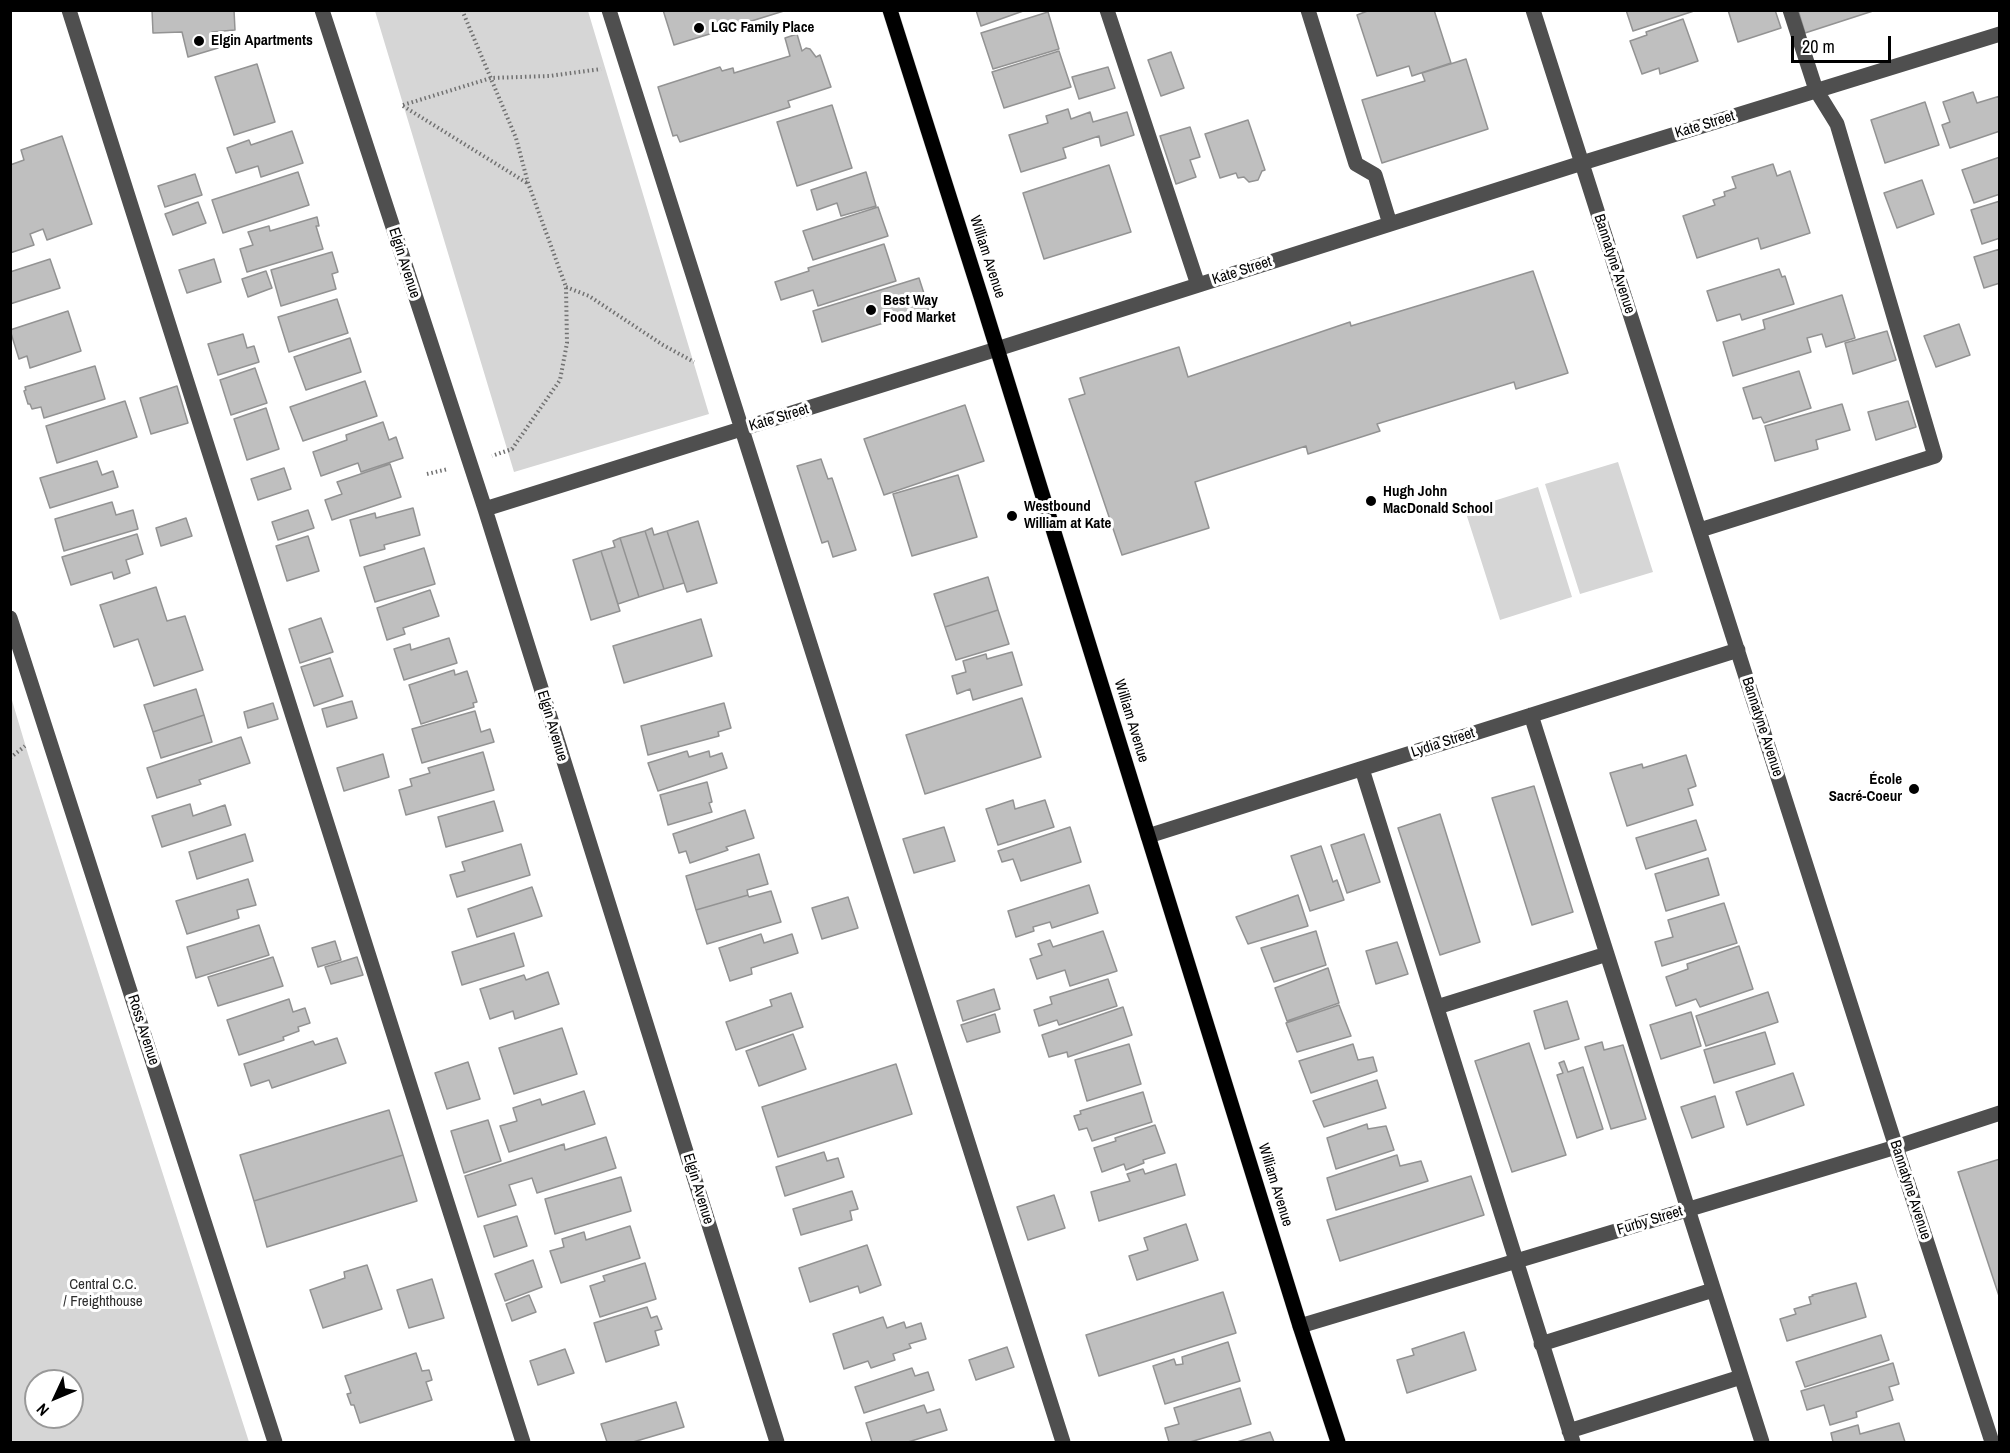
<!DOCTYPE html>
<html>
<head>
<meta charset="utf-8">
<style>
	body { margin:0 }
	#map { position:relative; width:2010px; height:1453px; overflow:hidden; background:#fff; font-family:"Archivo Narrow",sans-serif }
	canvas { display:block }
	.frame { position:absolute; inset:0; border:12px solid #000; pointer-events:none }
	.north { position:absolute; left:24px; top:1369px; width:60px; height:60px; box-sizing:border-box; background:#fff; border:2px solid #999; border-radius:50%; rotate:226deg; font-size:16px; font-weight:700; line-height:24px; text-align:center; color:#000 }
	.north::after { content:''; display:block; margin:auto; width:21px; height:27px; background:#000; clip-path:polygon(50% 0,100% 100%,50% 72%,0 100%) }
	.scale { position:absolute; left:1791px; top:36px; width:100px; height:27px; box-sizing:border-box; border:3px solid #000; border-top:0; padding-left:8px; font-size:18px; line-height:21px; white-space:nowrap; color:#000; -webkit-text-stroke:4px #fff; paint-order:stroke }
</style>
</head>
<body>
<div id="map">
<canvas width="2010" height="1453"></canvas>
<div class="frame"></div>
<div class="north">N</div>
<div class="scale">20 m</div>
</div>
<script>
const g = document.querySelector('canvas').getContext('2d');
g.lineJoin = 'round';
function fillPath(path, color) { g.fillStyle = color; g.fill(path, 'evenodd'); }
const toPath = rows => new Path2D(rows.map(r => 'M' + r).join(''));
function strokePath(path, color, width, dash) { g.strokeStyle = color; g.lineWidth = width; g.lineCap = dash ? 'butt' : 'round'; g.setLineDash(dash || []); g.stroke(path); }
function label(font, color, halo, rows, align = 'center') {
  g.font = font + ' "Archivo Narrow",sans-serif'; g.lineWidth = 6; g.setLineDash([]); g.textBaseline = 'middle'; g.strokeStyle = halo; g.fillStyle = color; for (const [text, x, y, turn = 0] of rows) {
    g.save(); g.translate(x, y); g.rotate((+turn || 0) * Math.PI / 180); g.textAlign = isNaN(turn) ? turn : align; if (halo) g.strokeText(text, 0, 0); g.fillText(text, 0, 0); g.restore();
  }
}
const green = toPath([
	[375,11,588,11,709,414,514,472],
	[1618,462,1653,572,1580,594,1545,484],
	[1538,487,1572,597,1500,620,1465,510],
	[11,697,28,754,249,1442,11,1442],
	[36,1381,72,1381,72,1417,36,1417]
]);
const building = toPath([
	[152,10,234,10,235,30,212,32,218,48,188,57,182,32,153,33,152,10],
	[663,10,787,10,674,45,663,10],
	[976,10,1026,10,981,26,976,10],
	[1370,10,1434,10,1451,63,1412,76,1409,66,1377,76,1357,15,1370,10],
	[1626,10,1697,10,1633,31,1626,10],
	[1728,10,1775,10,1781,28,1738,42,1728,10],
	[1798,10,1876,10,1805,33,1798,10],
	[1048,12,1059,49,993,69,981,33,1048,12],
	[1683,19,1698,61,1660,74,1659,68,1642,74,1630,41,1647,35,1646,32,1683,19],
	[797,34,802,51,806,48,810,49,816,57,820,55,831,87,788,101,790,107,680,142,677,135,673,136,658,87,720,67,722,71,733,68,734,73,790,56,785,38,797,34],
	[1059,51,1071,87,1004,108,992,72,1059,51],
	[1171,52,1184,88,1161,96,1148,60,1171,52],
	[1466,59,1488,129,1382,163,1362,100,1425,81,1422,73,1466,59],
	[257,64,275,122,234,135,215,77,257,64],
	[1108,67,1115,88,1079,99,1072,77,1108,67],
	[1973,92,1977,103,2000,96,2000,131,1950,148,1942,125,1950,122,1943,102,1973,92],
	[1925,102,1939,145,1885,163,1871,120,1925,102],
	[832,105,852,168,797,186,777,122,832,105],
	[1068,109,1071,119,1090,112,1093,122,1127,112,1134,135,1101,146,1099,136,1063,148,1066,158,1021,172,1009,135,1048,123,1046,116,1068,109],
	[1248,120,1265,170,1262,171,1258,180,1249,182,1244,177,1238,178,1236,173,1220,178,1205,134,1248,120],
	[1190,127,1200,157,1190,160,1196,177,1176,184,1160,136,1190,127],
	[292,131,303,163,261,177,258,166,236,173,227,148,249,140,251,145,292,131],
	[62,136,92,224,47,240,43,229,30,234,34,245,10,253,10,165,24,160,21,150,62,136],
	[2000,157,2000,194,1974,203,1962,170,2000,157],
	[1773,164,1777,176,1790,171,1810,233,1761,249,1758,238,1697,258,1683,216,1715,205,1713,200,1725,196,1724,192,1736,188,1732,177,1773,164],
	[1109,165,1131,232,1044,259,1023,193,1109,165],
	[298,172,309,205,223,233,212,200,298,172],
	[866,172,876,206,841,216,837,203,817,210,811,190,866,172],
	[195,174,202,195,165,207,158,186,195,174],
	[1922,180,1934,214,1897,228,1884,193,1922,180],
	[2000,201,2000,238,1982,244,1971,210,2000,201],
	[198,202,206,223,173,235,165,214,198,202],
	[878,207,888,236,813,260,803,231,878,207],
	[317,217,319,226,316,226,323,249,247,272,240,249,253,245,248,232,269,226,270,231,317,217],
	[884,244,896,281,818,306,813,290,781,300,775,282,809,271,808,268,884,244],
	[2000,249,2000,283,1984,288,1974,257,2000,249],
	[332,252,338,272,332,274,336,289,281,306,271,270,332,252],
	[50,259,60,288,10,304,10,272,50,259],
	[214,259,221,282,187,293,179,270,214,259],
	[1779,269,1782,277,1785,276,1794,304,1742,320,1740,314,1717,321,1707,291,1779,269],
	[266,271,272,288,248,297,242,279,266,271],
	[1533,271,1568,373,1516,389,1514,382,1377,424,1380,431,1308,454,1306,446,1195,482,1209,528,1122,555,1069,399,1085,394,1080,378,1179,347,1188,377,1350,322,1351,326,1533,271],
	[919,278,929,309,822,342,813,311,919,278],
	[1842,295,1855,338,1826,347,1822,334,1807,338,1811,352,1733,376,1723,342,1765,329,1763,320,1842,295],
	[337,299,348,333,289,352,278,317,337,299],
	[68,311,81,351,30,368,27,356,19,359,10,330,68,311],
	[1959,324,1970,355,1936,367,1924,336,1959,324],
	[1887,331,1896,360,1853,374,1845,343,1887,331],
	[243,334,247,348,254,346,259,362,218,375,208,344,243,334],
	[350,338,361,372,306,390,294,357,350,338],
	[95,366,105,399,44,418,41,407,32,409,30,404,28,404,24,391,26,390,25,387,95,366],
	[255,368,267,403,231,415,220,380,255,368],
	[1799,371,1811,408,1764,423,1761,417,1753,419,1743,388,1799,371],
	[365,381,377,416,303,441,290,407,365,381],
	[177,386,188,423,151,434,140,398,177,386],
	[125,401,137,437,57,463,46,426,125,401],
	[1908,401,1916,427,1876,440,1868,412,1908,401],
	[1842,404,1850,430,1816,440,1818,449,1775,461,1765,426,1842,404],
	[965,405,984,461,884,495,864,439,965,405],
	[266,408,279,449,247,460,234,419,266,408],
	[383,422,389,440,396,437,403,458,361,472,358,463,321,476,313,452,347,440,346,435,383,422],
	[821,459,828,479,832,478,856,550,833,557,828,541,822,543,797,466,821,459],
	[97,461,102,475,113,471,118,487,50,508,40,478,97,461],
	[390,464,401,497,332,520,325,500,342,494,337,482,390,464],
	[284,468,291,489,258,500,251,479,284,468],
	[958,475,977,537,912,556,893,494,958,475],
	[112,502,116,515,133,510,138,529,64,551,55,519,112,502],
	[413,508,420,535,384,545,385,549,360,556,350,520,375,513,376,518,413,508],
	[308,510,314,528,278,540,272,522,308,510],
	[186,518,192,536,161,546,156,528,186,518],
	[698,521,717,583,687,592,667,531,698,521],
	[652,528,654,535,667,531,684,583,664,589,645,531,652,528],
	[645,531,664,589,639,597,620,538,645,531],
	[137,534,143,554,126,560,130,573,114,579,112,572,71,585,62,557,137,534],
	[308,536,319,571,287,581,276,546,308,536],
	[620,538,639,597,618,604,601,551,615,547,613,541,620,538],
	[424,548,435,584,375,602,364,567,424,548],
	[601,551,620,611,591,620,573,560,601,551],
	[988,577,998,610,945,627,934,594,988,577],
	[156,587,167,621,185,616,203,670,154,686,138,639,114,647,100,605,156,587],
	[430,590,439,616,403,628,405,634,387,640,377,608,430,590],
	[998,610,1009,644,956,660,945,627,998,610],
	[321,618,333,652,300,663,289,629,321,618],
	[701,619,712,656,624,683,613,646,701,619],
	[449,638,457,663,404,680,394,649,410,644,411,650,449,638],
	[1012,652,1022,685,973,700,970,689,957,694,952,676,966,672,963,661,986,654,987,659,1012,652],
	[330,658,343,696,314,706,301,667,330,658],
	[454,670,455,675,467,671,477,702,473,703,474,707,421,724,409,685,454,670],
	[196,689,204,715,153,732,144,705,196,689],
	[1022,698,1041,757,925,794,906,735,1022,698],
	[352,701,357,718,327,727,322,709,352,701],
	[273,703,278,719,248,728,244,712,273,703],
	[724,703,731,728,718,732,719,736,648,755,641,726,724,703],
	[475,711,481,732,490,729,494,742,422,763,412,729,475,711],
	[204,715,212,742,161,758,153,732,204,715],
	[241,737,250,763,199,780,201,784,157,798,147,768,241,737],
	[687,751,689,757,709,751,710,757,722,753,727,768,658,791,648,763,687,751],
	[483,752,494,790,406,815,399,790,412,786,410,779,430,773,428,768,483,752],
	[383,754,389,777,344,791,337,768,383,754],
	[1686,755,1696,786,1688,789,1693,805,1627,826,1610,773,1642,764,1643,768,1686,755],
	[707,782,712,802,709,803,712,812,668,825,660,795,707,782],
	[1534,786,1573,912,1532,925,1492,798,1534,786],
	[1013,800,1015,809,1045,800,1054,827,998,845,986,809,1013,800],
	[494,801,503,831,446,847,438,817,494,801],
	[190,804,193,816,225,805,231,825,162,847,152,816,190,804],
	[745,810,754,838,726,847,728,850,690,863,686,851,679,853,673,834,745,810],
	[1440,814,1480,942,1440,955,1398,828,1440,814],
	[1696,820,1706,850,1646,869,1636,838,1696,820],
	[944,827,955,861,914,873,903,839,944,827],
	[1070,827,1081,862,1021,881,1013,859,1002,862,998,851,1070,827],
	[245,834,253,861,197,879,189,852,245,834],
	[1364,834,1380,882,1347,893,1331,845,1364,834],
	[521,844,530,875,457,897,450,875,465,871,462,862,521,844],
	[1321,846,1333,882,1337,880,1344,900,1310,911,1291,856,1321,846],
	[759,854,768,884,747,890,748,895,696,910,686,876,759,854],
	[1708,858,1719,895,1666,911,1655,874,1708,858],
	[248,879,256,905,237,910,239,918,187,934,176,901,248,879],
	[1089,885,1098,913,1052,928,1050,922,1033,927,1034,931,1016,937,1008,911,1089,885],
	[532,887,542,916,477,937,468,909,532,887],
	[771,891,781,922,707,944,696,910,748,895,749,897,771,891],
	[1298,895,1308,926,1248,944,1236,917,1298,895],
	[848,897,858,928,822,939,812,908,848,897],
	[1724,903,1737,943,1662,966,1655,942,1673,937,1668,920,1724,903],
	[259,925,269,955,196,978,187,947,259,925],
	[1103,931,1117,971,1070,986,1065,970,1037,979,1030,959,1042,955,1038,944,1050,940,1053,947,1103,931],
	[1316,931,1326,965,1274,982,1261,948,1316,931],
	[514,933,524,966,462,985,452,952,514,933],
	[761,934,764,943,792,934,798,953,751,968,752,974,730,981,719,948,761,934],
	[335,941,341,960,318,967,312,948,335,941],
	[1397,942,1408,974,1376,984,1366,951,1397,942],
	[1739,946,1753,989,1700,1007,1696,999,1676,1006,1666,977,1688,969,1687,964,1739,946],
	[273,957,283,986,218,1006,208,977,273,957],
	[357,957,363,975,331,984,325,967,357,957],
	[1328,968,1339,1003,1287,1021,1275,988,1328,968],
	[548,972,559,1004,515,1019,513,1011,490,1019,480,989,524,975,526,980,548,972],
	[1108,979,1117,1006,1059,1025,1057,1020,1039,1026,1034,1010,1052,1004,1050,997,1108,979],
	[994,989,1000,1009,963,1021,957,1001,994,989],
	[1768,992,1778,1022,1706,1046,1696,1016,1768,992],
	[791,993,803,1027,736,1050,726,1022,772,1006,770,1000,791,993],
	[289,999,293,1012,305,1008,310,1023,298,1027,299,1031,283,1037,284,1040,239,1055,227,1020,289,999],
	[1567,1001,1579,1039,1545,1049,1534,1011,1567,1001],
	[1339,1005,1351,1036,1297,1052,1286,1023,1339,1005],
	[1123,1007,1132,1035,1068,1057,1067,1052,1049,1057,1042,1035,1123,1007],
	[1691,1012,1701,1046,1661,1059,1650,1025,1691,1012],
	[995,1014,1000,1032,967,1042,961,1025,995,1014],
	[562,1028,577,1074,514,1094,499,1048,562,1028],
	[1765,1032,1775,1064,1714,1083,1704,1050,1765,1032],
	[793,1034,806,1069,759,1086,746,1051,793,1034],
	[337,1038,346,1063,272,1088,269,1080,251,1086,244,1064,313,1041,315,1045,337,1038],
	[1602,1042,1604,1050,1623,1045,1646,1119,1611,1129,1585,1047,1602,1042],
	[1529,1043,1566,1155,1512,1172,1475,1061,1529,1043],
	[1129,1044,1141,1084,1087,1101,1075,1060,1129,1044],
	[1353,1044,1358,1060,1373,1057,1377,1071,1311,1093,1299,1061,1353,1044],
	[1564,1061,1568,1072,1583,1067,1603,1129,1577,1138,1557,1075,1563,1073,1559,1063,1564,1061],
	[468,1062,480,1099,447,1109,435,1073,468,1062],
	[896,1064,912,1114,778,1157,762,1107,896,1064],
	[1793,1073,1804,1105,1747,1125,1736,1092,1793,1073],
	[1377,1080,1386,1108,1324,1127,1313,1101,1377,1080],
	[584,1091,595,1124,509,1152,500,1126,517,1121,513,1108,540,1099,542,1105,584,1091],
	[1143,1092,1152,1122,1092,1141,1087,1128,1079,1130,1074,1116,1081,1114,1080,1111,1143,1092],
	[1715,1096,1724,1127,1692,1138,1681,1107,1715,1096],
	[389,1110,403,1155,254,1201,240,1155,389,1110],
	[488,1120,501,1161,464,1173,451,1131,488,1120],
	[1367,1124,1368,1129,1386,1126,1394,1150,1336,1169,1327,1138,1367,1124],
	[1155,1125,1165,1153,1143,1160,1144,1163,1126,1170,1124,1164,1102,1172,1094,1148,1116,1141,1115,1138,1155,1125],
	[606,1137,616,1168,537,1193,532,1178,509,1185,516,1205,478,1217,465,1176,564,1144,565,1150,606,1137],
	[824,1152,827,1161,838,1158,844,1177,785,1196,776,1167,824,1152],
	[403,1155,417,1201,267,1247,254,1201,403,1155],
	[1397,1155,1400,1166,1421,1161,1428,1181,1336,1210,1327,1178,1397,1155],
	[2000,1159,2000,1299,1958,1172,2000,1159],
	[1176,1164,1185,1195,1099,1221,1091,1192,1130,1181,1127,1174,1143,1169,1145,1174,1176,1164],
	[1471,1176,1484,1215,1340,1261,1327,1220,1471,1176],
	[621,1177,631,1211,555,1234,545,1199,621,1177],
	[852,1191,858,1209,850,1211,852,1220,801,1235,793,1209,852,1191],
	[1054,1195,1065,1228,1028,1240,1017,1207,1054,1195],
	[517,1216,527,1246,494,1257,484,1226,517,1216],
	[1186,1224,1198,1260,1137,1280,1129,1256,1148,1250,1144,1238,1186,1224],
	[630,1226,640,1258,561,1283,550,1251,564,1247,562,1239,584,1232,586,1240,630,1226],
	[867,1245,881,1285,860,1293,858,1286,810,1302,799,1268,867,1245],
	[533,1260,542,1287,505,1301,495,1274,533,1260],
	[645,1263,656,1299,600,1317,590,1286,605,1281,603,1276,645,1263],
	[367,1265,382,1309,323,1328,310,1290,345,1278,344,1272,367,1265],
	[432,1279,444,1318,409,1328,397,1290,432,1279],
	[1856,1283,1866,1317,1787,1341,1780,1319,1796,1314,1794,1309,1811,1304,1809,1297,1813,1296,1812,1295,1856,1283],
	[1223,1292,1236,1333,1099,1376,1086,1335,1223,1292],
	[529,1295,536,1312,512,1321,506,1304,529,1295],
	[647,1307,651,1318,657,1316,662,1329,655,1331,659,1345,606,1362,594,1323,647,1307],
	[883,1317,887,1328,904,1322,906,1328,921,1323,926,1339,909,1344,911,1348,893,1354,895,1360,871,1368,868,1361,844,1369,833,1334,883,1317],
	[1464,1332,1476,1370,1407,1393,1397,1360,1414,1355,1412,1349,1464,1332],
	[1881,1335,1889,1360,1805,1387,1796,1362,1881,1335],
	[1228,1342,1240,1381,1165,1404,1153,1366,1174,1359,1176,1365,1183,1364,1182,1357,1228,1342],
	[1007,1347,1014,1367,976,1380,969,1360,1007,1347],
	[565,1349,574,1373,538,1385,530,1361,565,1349],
	[416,1353,422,1371,429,1370,432,1380,426,1382,432,1400,360,1423,354,1405,351,1405,347,1394,351,1393,345,1376,416,1353],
	[1893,1363,1899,1384,1889,1387,1893,1400,1856,1412,1857,1417,1830,1425,1824,1405,1807,1410,1801,1391,1893,1363],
	[912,1368,915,1376,928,1372,934,1390,864,1413,855,1387,912,1368],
	[1240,1388,1251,1424,1190,1442,1169,1442,1165,1428,1179,1424,1174,1408,1240,1388],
	[676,1402,684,1427,633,1442,607,1442,601,1424,676,1402],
	[924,1405,927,1413,940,1409,947,1430,908,1442,872,1442,866,1423,924,1405],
	[1899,1423,1905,1442,1833,1442,1831,1433,1858,1425,1860,1434,1899,1423],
	[1270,1432,1274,1442,1237,1442,1270,1432]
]);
const path = toPath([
	[462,10,516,138,528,183,566,287,567,343,560,380,512,449,492,456],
	[403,105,491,78,549,76,601,69],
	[403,106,527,183],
	[566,287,589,296,663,345,694,362],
	[427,474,448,469],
	[10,758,25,746]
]);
const minor = toPath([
	[69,10,523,1442],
	[322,10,485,509,777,1442],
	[609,10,1063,1442],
	[1107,10,1198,285],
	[1308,10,1356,164,1375,175,1390,224],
	[1533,10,1896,1147,1992,1442],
	[485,509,997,349,1582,163,2000,34],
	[1700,530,1935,456,1837,124,1816,90,1790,10],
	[10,618,275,1442],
	[1531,715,1762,1442],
	[1362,769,1573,1442],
	[1148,836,1738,650],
	[1437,1007,1607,954],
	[1300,1326,1896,1147,2000,1113],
	[1541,1344,1713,1290],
	[1569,1431,1741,1377]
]);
const major = toPath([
	[890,10,982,300,1300,1326,1338,1442]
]);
const markers = [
	[699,28,6,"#000"],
	[199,41,6,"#000"],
	[871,310,6,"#000"],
	[1371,501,6,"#000"],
	[1012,516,6,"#000"],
	[1914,789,6,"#000"]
];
const poiNames = [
	["LGC Family Place",711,28],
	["Elgin Apartments",211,41],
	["Best Way",883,301],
	["Food Market",883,318],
	["Hugh John",1383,492],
	["MacDonald School",1383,509],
	["Westbound",1024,507],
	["William at Kate",1024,524],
	["École",1902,780,"right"],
	["Sacré-Coeur",1902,797,"right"]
];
const streetNames = [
	["Kate Street",1705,125,-17],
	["William Avenue",987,257,72],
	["Elgin Avenue",404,263,72],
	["Bannatyne Avenue",1614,264,72],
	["Kate Street",1242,271,-18],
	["Kate Street",779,418,-17],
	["William Avenue",1131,721,73],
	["Elgin Avenue",552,726,73],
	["Bannatyne Avenue",1762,727,72],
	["Lydia Street",1443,743,-18],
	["Ross Avenue",143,1030,72],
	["William Avenue",1275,1185,73],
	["Elgin Avenue",698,1189,73],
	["Bannatyne Avenue",1910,1190,72],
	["Furby Street",1650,1221,-17]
];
const parkNames = [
	["Central C.C.",103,1285],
	["/ Freighthouse",103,1302]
];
fillPath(green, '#d6d6d6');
fillPath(building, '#bfbfbf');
strokePath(building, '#939393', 1.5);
strokePath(major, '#dbdbdb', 16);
strokePath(path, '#717171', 4, [1.5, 3]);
strokePath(minor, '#4f4f4f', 15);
strokePath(major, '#000', 15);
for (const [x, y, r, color] of markers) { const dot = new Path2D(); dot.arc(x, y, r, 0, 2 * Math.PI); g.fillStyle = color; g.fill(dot); strokePath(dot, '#fff', 2); }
label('bold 15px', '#000', '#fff', poiNames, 'left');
label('15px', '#000', '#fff', streetNames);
label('15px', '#2d2d2d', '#fff', parkNames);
</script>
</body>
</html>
